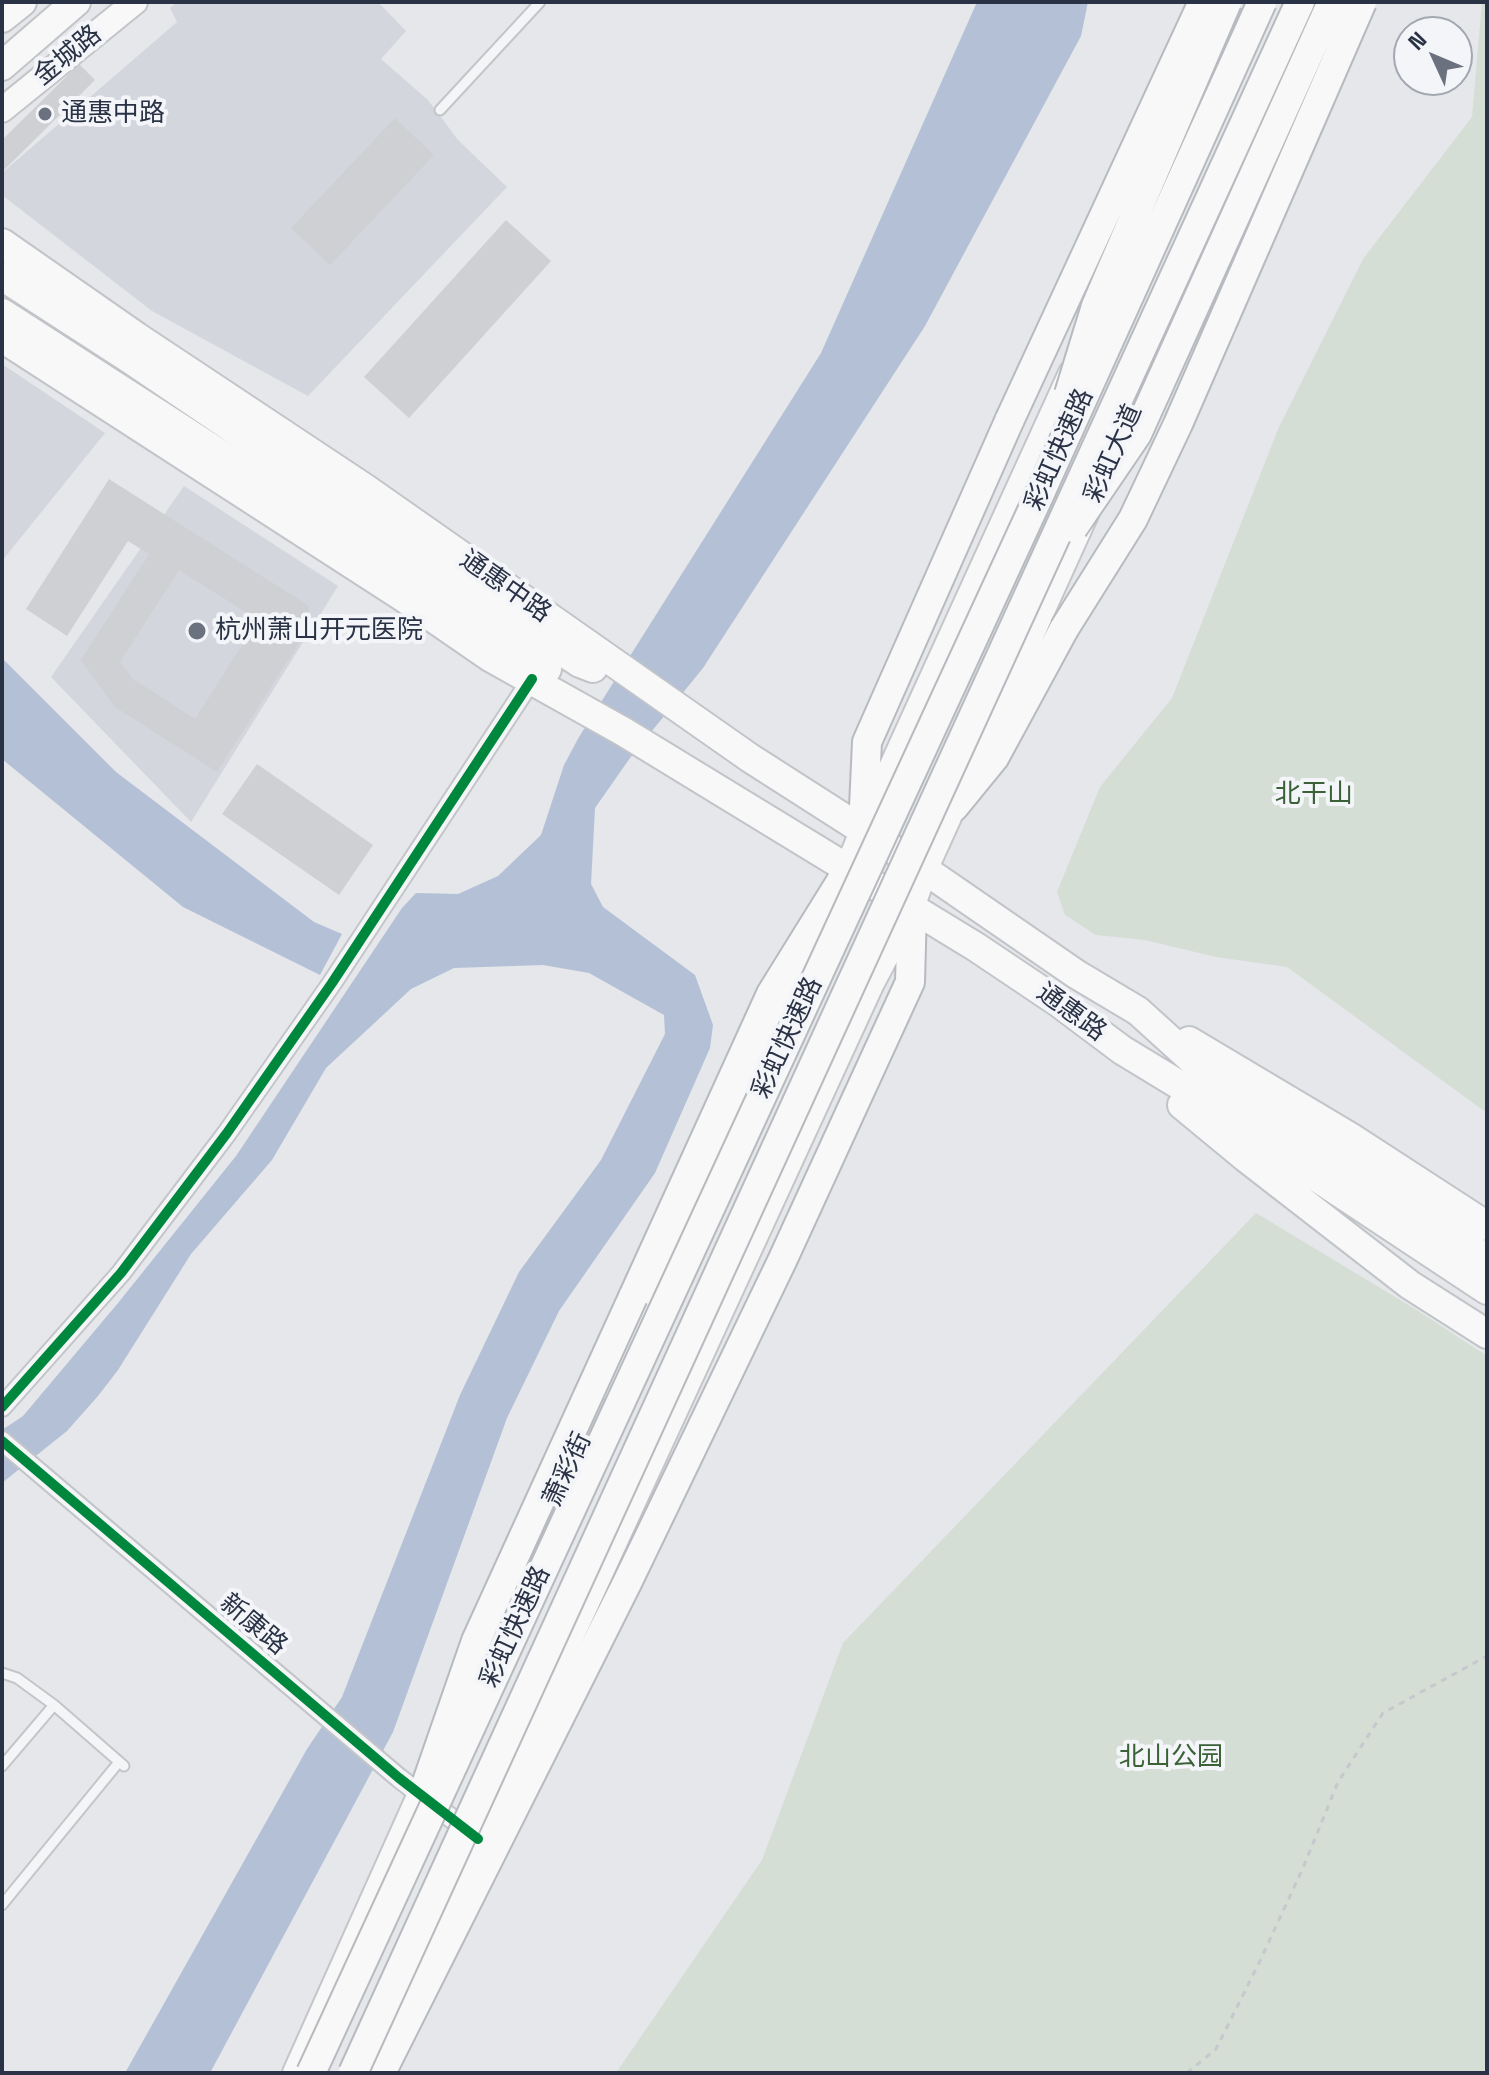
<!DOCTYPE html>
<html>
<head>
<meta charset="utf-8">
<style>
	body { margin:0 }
	#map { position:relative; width:1489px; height:2075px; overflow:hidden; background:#e5e7ea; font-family:"Space Grotesk",sans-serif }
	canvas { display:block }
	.frame { position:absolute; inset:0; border:4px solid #2a3245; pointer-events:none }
	.north { position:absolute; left:1393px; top:16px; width:80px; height:80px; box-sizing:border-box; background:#f3f5f9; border:2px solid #a3a7b1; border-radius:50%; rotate:314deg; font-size:22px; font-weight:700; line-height:32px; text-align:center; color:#2a3245 }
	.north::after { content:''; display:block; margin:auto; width:28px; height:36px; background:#6b717f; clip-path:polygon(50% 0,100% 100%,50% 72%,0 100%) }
</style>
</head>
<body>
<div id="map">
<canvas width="1489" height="2075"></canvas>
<div class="frame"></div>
<div class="north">N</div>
</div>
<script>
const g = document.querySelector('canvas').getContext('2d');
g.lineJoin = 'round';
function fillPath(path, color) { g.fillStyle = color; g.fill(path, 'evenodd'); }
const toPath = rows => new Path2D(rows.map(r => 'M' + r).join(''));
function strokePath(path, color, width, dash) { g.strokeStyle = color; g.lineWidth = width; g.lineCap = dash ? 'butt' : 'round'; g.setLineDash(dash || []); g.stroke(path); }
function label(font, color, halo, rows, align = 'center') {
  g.font = font + ' "Space Grotesk","Noto Sans SC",sans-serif'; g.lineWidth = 8; g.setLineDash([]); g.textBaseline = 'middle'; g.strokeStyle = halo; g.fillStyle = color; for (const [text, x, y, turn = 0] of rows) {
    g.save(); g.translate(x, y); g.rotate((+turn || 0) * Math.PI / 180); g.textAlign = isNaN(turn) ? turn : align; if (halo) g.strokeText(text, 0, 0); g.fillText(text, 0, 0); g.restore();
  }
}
const built = toPath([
	[177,2,378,2,406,31,381,59,428,100,458,140,507,187,308,396,152,311,2,195,2,173,177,22,170,8],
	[2,364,105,433,2,561],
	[184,486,338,586,191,822,51,677]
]);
const green = toPath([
	[1482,2,1487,2,1487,1113,1287,967,1216,957,1145,940,1096,935,1065,915,1057,892,1100,787,1172,698,1279,427,1363,259,1472,117],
	[1256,1213,1415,1309,1487,1356,1487,2073,616,2073,762,1860,843,1643]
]);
const water = toPath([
	[977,2,1088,2,1081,36,925,326,703,668,630,758,595,808,591,884,603,907,695,975,713,1025,710,1048,655,1173,559,1311,507,1418,393,1732,210,2073,125,2073,307,1749,342,1697,460,1395,519,1272,601,1160,665,1034,664,1015,589,973,543,965,454,968,411,989,326,1068,272,1160,191,1254,118,1370,98,1396,67,1431,2,1483,2,1430,23,1416,118,1303,236,1156,402,908,416,893,458,894,498,876,541,835,564,765,579,737,821,353],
	[2,658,116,772,314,922,342,934,320,975,183,907,2,759]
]);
const building = toPath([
	[79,64,95,80,2,172,2,140],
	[395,118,434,155,330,265,291,228],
	[506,220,551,261,409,418,364,377],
	[109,479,309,606,308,629,217,772,115,707,81,660,149,554,128,541,67,636,26,609],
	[179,570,258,620,195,719,133,679,120,662],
	[257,764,373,845,339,895,222,814]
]);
const path = toPath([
	[1187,2073,1216,2049,1259,1963,1303,1868,1338,1782,1383,1713,1487,1656]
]);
const service = toPath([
	[440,110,540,2],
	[2,1673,17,1678,54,1705,124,1766],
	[2,1766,54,1705],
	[2,1905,119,1762]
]);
const minor = toPath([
	[2,1407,121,1273,227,1133,332,983,532,679],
	[2,1441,399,1778,472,1834]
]);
const secondary = toPath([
	[2,110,135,2],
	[840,886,863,829,1071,373],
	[607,1387,811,949],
	[424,1949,464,1870,872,983,912,908,925,870,1087,512],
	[295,2073,433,1765]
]);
const primary = toPath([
	[2,18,22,2],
	[2,66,76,2],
	[2,243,137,337,366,489,750,758,925,870,1076,974,1138,1011,1213,1079,1487,1259],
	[2,276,130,359,451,576,492,606,580,663,593,668],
	[2,313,349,537,547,669],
	[2,338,403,597,490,657,624,732,976,947,1058,1002,1122,1050,1196,1095,1274,1149,1487,1290],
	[1189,1041,1350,1137,1487,1226],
	[1182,1105,1245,1157,1410,1285,1487,1334]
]);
const trunk = toPath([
	[954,807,994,758,1064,629],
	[863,829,867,742,1010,419],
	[633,1297,771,994,848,870],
	[381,2073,627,1583,782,1261,910,982,912,908]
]);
const trunkBridge = toPath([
	[1069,394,1096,306,1227,2],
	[1010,419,1203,2],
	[1073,528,1137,434,1332,2],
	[1064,629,1133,519,1178,424,1362,2],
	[427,1782,476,1641,633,1297],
	[311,2073,1037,500,1262,2],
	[353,2073,1300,2]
]);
const cycleway = toPath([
	[2,1407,121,1273,227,1133,332,983,532,679],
	[2,1441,399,1778,478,1839]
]);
const markers = [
	[45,114,8,"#6b717f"],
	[197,631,10,"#6b717f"]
];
const streetNames = [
	["金城路",68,56,-39],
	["彩虹快速路",1060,450,-66],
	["彩虹大道",1114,454,-66],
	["通惠中路",505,587,35],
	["通惠路",1071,1013,36],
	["彩虹快速路",788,1038,-65],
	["萧彩街",568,1470,-65],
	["新康路",253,1625,40],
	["彩虹快速路",516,1627,-65]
];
const poiNames = [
	["通惠中路",61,114],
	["杭州萧山开元医院",215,631]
];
const parkNames = [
	["北干山",1314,795],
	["北山公园",1171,1758]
];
fillPath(built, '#d3d6dd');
fillPath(green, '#d4ded5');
fillPath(water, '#b3c0d6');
fillPath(building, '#cfd0d4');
strokePath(service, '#c3c5c8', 13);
strokePath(minor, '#c3c5c8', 22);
strokePath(secondary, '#c3c5c8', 28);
strokePath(primary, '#c1c4c8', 32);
strokePath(trunk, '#b7babf', 32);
strokePath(path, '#c6c8cd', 3, [6, 6]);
strokePath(service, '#f4f5f7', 9);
strokePath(minor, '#f4f5f7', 18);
strokePath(secondary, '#f8f8f8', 24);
strokePath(primary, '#f8f8f8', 28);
strokePath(trunk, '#f8f8f8', 28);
strokePath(trunkBridge, '#b7babf', 32, []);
strokePath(trunkBridge, '#f8f8f8', 28);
strokePath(cycleway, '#00873e', 10);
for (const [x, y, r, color] of markers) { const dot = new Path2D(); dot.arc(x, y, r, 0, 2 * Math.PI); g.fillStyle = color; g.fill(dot); strokePath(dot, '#f3f5f9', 3); }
label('26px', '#2a3245', '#f3f5f9', streetNames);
label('26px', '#2a3245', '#f3f5f9', poiNames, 'left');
label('26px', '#3b6137', '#f3f5f9', parkNames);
</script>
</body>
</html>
